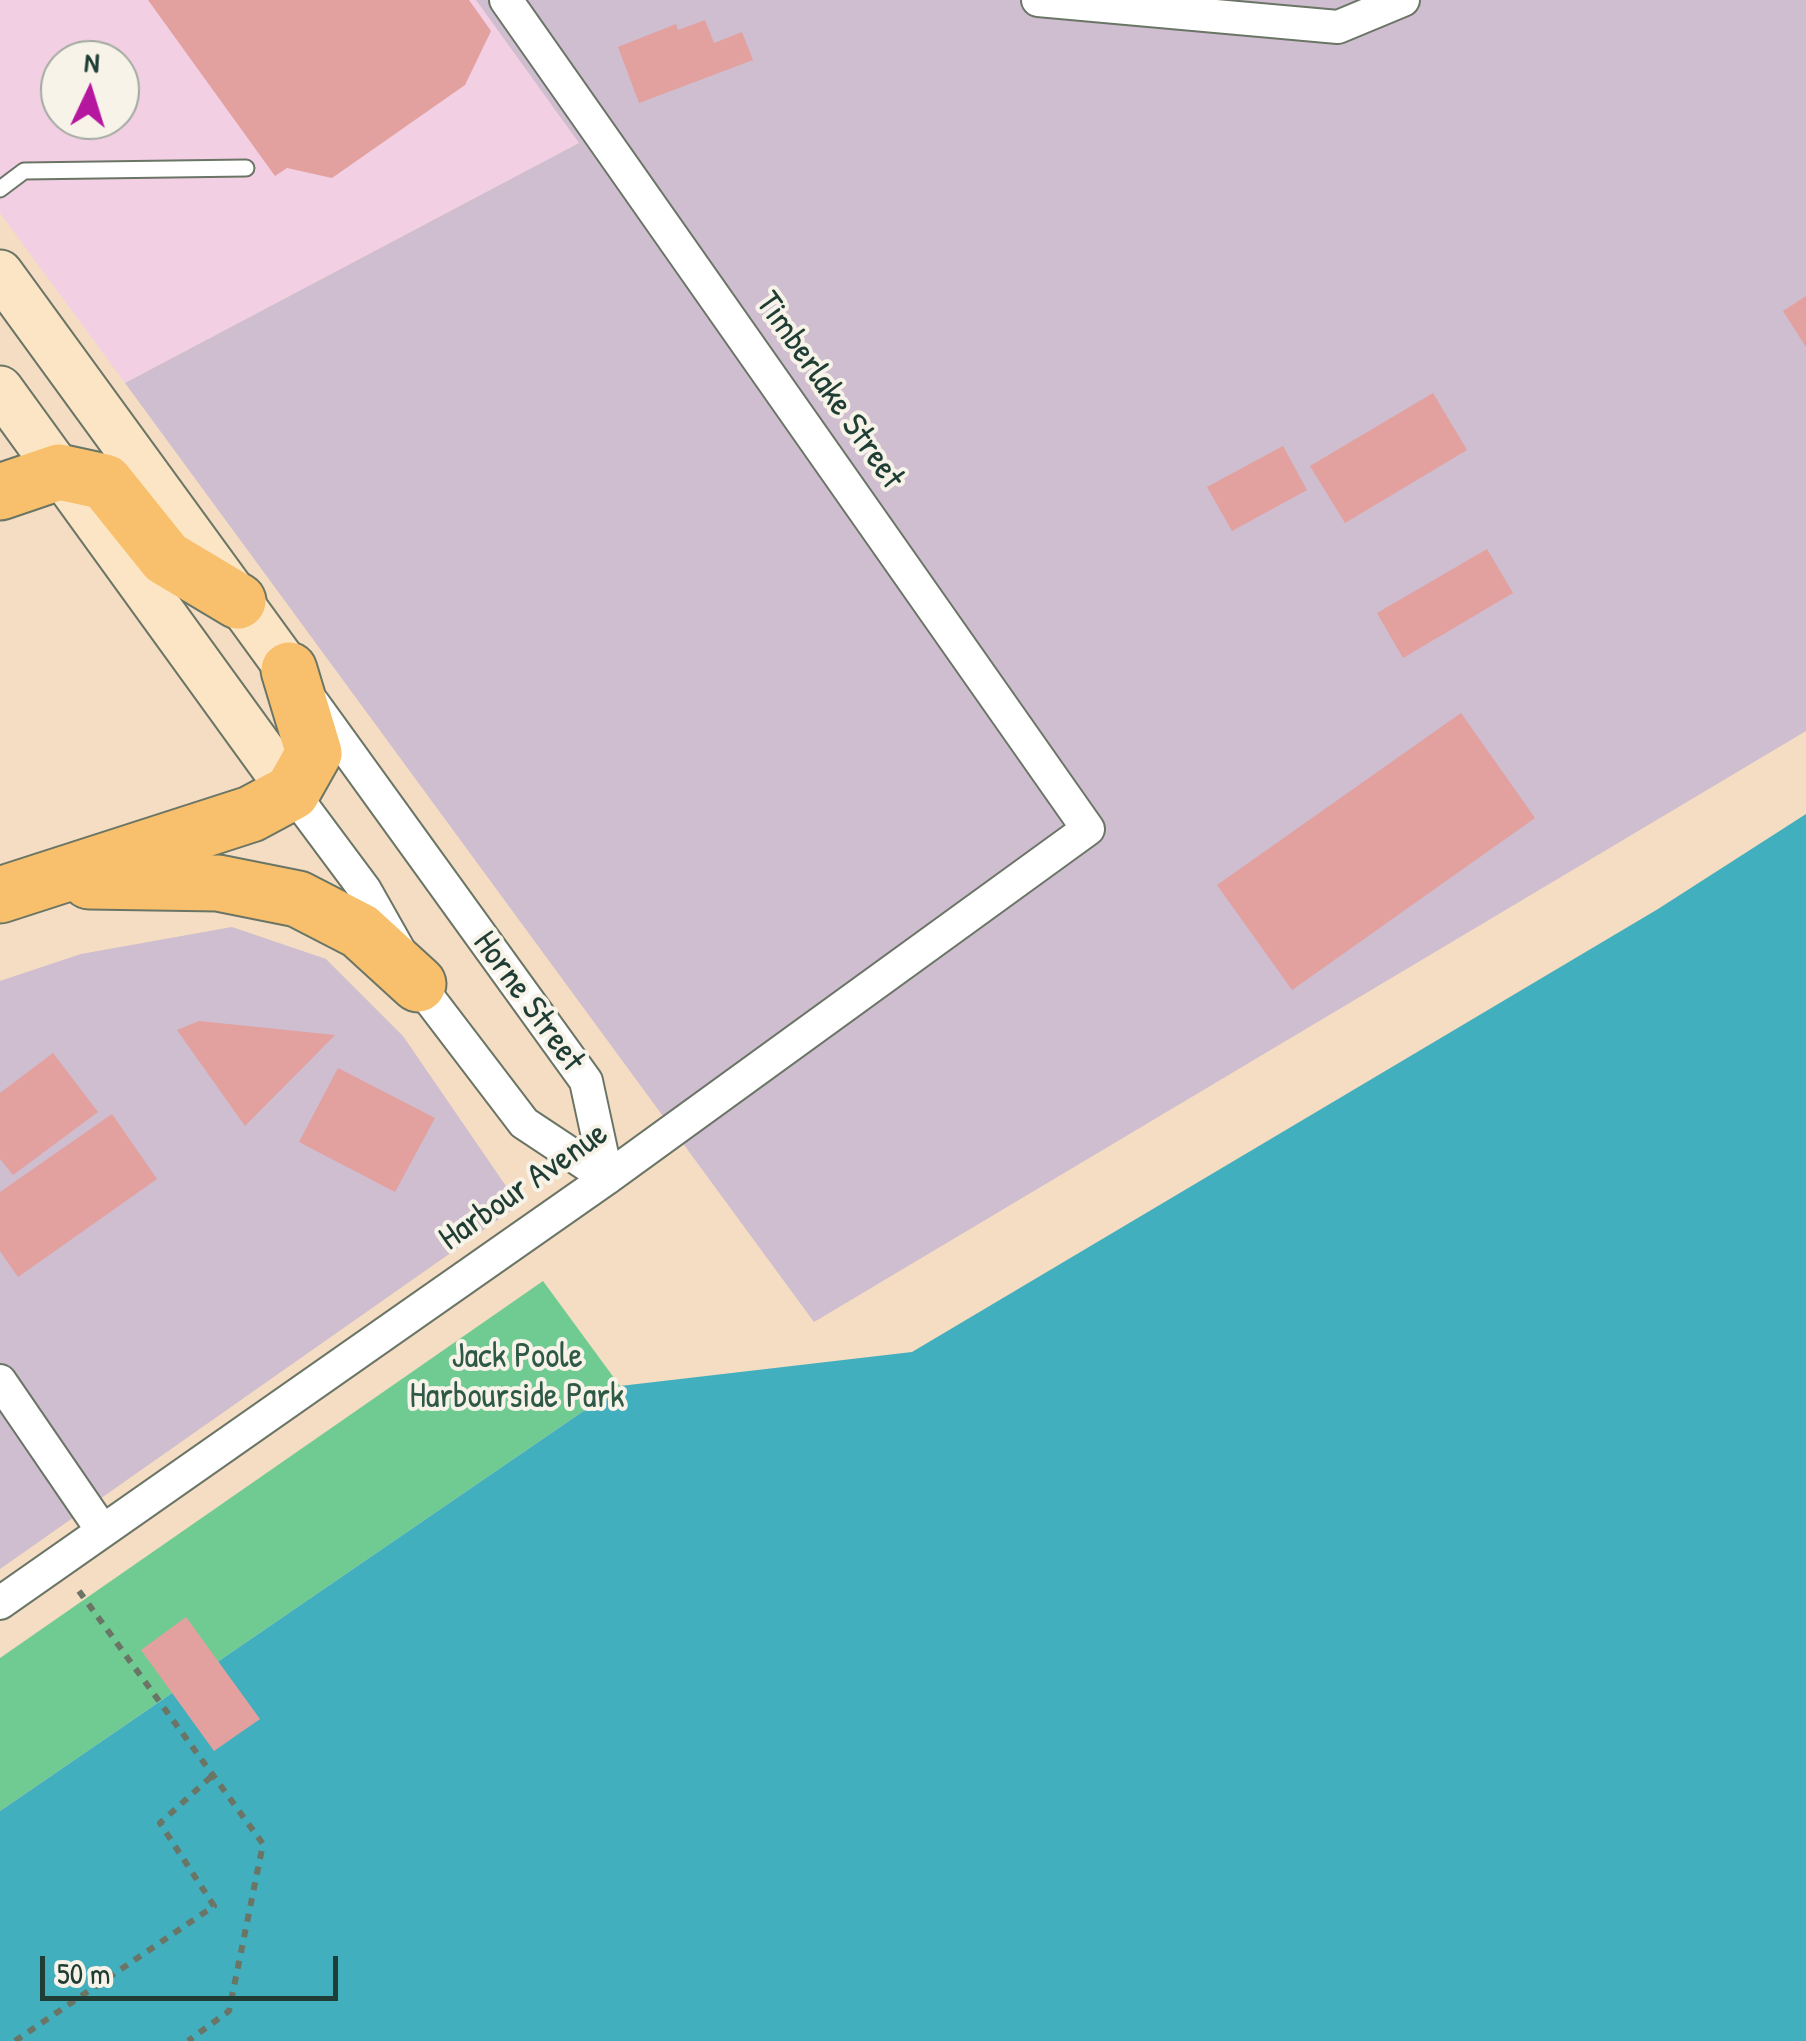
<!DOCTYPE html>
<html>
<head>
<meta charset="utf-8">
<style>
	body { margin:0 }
	#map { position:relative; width:1806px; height:2041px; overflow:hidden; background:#f4ddc2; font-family:"Patrick Hand",sans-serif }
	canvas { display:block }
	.north { position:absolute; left:40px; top:40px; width:100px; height:100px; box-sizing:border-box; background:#f7f3e8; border:2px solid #a1aaa0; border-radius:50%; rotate:4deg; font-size:28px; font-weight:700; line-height:40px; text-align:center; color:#1f3d34 }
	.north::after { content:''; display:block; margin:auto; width:35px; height:45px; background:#b5179e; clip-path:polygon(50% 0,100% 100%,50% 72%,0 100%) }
	.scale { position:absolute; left:40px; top:1956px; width:298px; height:45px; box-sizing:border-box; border:5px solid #1f3d34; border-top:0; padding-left:12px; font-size:30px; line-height:35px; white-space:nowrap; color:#1f3d34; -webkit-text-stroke:8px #f7f3e8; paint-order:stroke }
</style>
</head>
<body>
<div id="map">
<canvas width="1806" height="2041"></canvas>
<div class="north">N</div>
<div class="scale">50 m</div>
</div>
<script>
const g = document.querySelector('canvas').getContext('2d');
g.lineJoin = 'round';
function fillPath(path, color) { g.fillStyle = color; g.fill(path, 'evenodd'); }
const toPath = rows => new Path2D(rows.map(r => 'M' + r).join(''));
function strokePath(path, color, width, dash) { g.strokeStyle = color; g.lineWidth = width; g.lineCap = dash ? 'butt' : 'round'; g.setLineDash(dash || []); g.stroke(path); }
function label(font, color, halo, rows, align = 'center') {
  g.font = font + ' "Patrick Hand",sans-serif'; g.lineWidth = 8; g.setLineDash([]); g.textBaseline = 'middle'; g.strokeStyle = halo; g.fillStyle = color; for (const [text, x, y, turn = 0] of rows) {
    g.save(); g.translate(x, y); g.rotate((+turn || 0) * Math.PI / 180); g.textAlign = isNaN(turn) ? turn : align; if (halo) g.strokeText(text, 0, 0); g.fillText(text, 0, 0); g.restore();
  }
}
const built = toPath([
	[0,0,476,0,579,143,125,383,0,213],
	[60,60,120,60,120,120,60,120]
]);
const industrial = toPath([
	[476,0,1806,0,1806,731,814,1322,125,383,579,143],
	[232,927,326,959,403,1036,519,1205,0,1569,0,981,81,954]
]);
const green = toPath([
	[543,1281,620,1386,0,1811,0,1658]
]);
const water = toPath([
	[1806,814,1806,2041,0,2041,0,1811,620,1386,912,1352,1658,909]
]);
const building = toPath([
	[148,0,469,0,491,31,465,85,332,178,287,168,275,176],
	[705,20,714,43,742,32,753,60,639,103,618,47,676,24,678,30],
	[1806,296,1806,347,1783,311],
	[1433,393,1467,450,1345,523,1310,466],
	[1283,446,1307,490,1232,531,1207,487],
	[1487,549,1513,593,1403,658,1377,613],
	[1461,713,1535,818,1292,990,1217,885],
	[199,1021,335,1035,245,1126,177,1030],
	[53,1053,98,1112,13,1175,0,1159,0,1093],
	[338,1068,435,1118,395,1192,299,1142],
	[112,1114,157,1179,18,1277,0,1251,0,1192],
	[186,1617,260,1719,214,1751,141,1650]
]);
const path = toPath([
	[79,1591,263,1844,229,2011,188,2041],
	[15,2041,214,1906,160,1823,213,1775]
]);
const service = toPath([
	[0,189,24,171,246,168]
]);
const minor = toPath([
	[1038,0,1338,27,1403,0],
	[313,703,586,1081,607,1178],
	[292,792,365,890,418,984,524,1123,607,1178],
	[0,1381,102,1530],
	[0,1603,607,1178,1088,829,506,0]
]);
const secondary = toPath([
	[0,273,289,670],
	[0,389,292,792]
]);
const motorway = toPath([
	[0,492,59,472,105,482,166,558,238,601],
	[89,881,218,883,298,899,360,931,418,984],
	[0,895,251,814,292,792,314,753,289,670]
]);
const streetNames = [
	["Timberlake Street",829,391,55],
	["Horne Street",528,1002,54],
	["Harbour Avenue",524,1187,-35]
];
const parkNames = [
	["Jack Poole",517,1358],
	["Harbourside Park",517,1398]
];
fillPath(built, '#f2cfe2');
fillPath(industrial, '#cfbdd0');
fillPath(green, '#70cb92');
fillPath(water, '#42afbf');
fillPath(building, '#e2a19e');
strokePath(service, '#6a7566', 19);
strokePath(minor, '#6a7566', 36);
strokePath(secondary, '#6a7566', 49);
strokePath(motorway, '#6a7566', 59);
strokePath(path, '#6a7566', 6, [8, 8]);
strokePath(service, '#fff', 15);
strokePath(minor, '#fff', 32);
strokePath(secondary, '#fce5c4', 45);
strokePath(motorway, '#f8bf6c', 55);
label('35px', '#1f3d34', '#f7f3e8', streetNames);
label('35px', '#2f5947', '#f7f3e8', parkNames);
</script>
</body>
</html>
